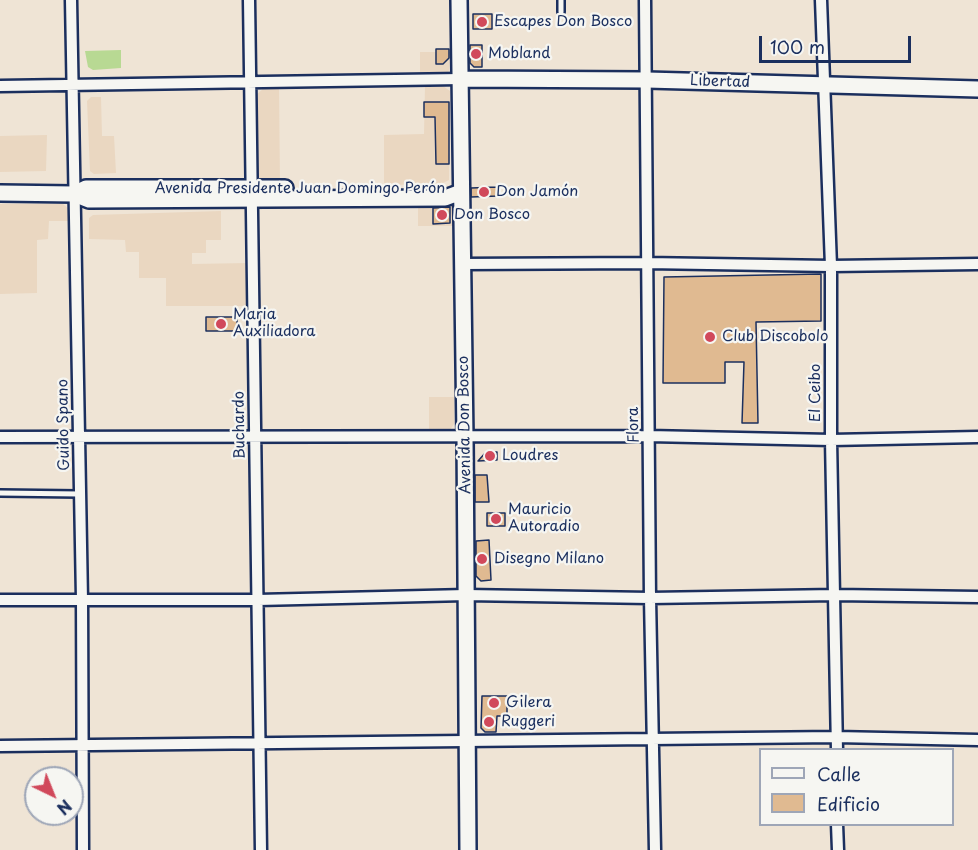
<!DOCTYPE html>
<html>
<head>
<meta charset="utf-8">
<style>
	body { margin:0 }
	#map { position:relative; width:978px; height:850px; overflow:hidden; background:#efe4d5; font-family:"Playpen Sans",sans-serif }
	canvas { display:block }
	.legend { position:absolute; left:759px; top:748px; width:195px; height:78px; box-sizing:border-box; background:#f6f6f2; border:2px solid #9ea6b7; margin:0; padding:8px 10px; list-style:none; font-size:18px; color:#1b2f5e }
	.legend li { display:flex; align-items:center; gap:12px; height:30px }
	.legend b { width:30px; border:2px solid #9ea6b7 }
	.north { position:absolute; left:24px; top:766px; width:60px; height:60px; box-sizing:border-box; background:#f6f6f2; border:2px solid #9ea6b7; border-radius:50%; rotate:137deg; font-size:16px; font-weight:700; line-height:24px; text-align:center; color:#1b2f5e }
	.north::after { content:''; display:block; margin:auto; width:21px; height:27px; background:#d1495b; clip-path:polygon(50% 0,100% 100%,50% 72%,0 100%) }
	.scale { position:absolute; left:759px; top:36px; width:152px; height:27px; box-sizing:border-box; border:3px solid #1b2f5e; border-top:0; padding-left:8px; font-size:18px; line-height:21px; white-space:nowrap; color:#1b2f5e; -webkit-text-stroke:4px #f6f6f2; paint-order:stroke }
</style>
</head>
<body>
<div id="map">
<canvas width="978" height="850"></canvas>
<ul class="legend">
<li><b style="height:8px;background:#f6f6f2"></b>Calle</li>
<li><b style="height:16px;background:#e0ba91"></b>Edificio</li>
</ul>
<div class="north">N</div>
<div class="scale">100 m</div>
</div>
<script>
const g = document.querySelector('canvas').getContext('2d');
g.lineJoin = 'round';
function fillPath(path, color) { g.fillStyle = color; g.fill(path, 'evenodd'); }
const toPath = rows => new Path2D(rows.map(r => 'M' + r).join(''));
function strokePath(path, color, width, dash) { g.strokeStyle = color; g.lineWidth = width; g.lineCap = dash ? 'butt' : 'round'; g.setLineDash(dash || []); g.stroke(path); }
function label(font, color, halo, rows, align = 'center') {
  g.font = font + ' "Playpen Sans",sans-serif'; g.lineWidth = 4.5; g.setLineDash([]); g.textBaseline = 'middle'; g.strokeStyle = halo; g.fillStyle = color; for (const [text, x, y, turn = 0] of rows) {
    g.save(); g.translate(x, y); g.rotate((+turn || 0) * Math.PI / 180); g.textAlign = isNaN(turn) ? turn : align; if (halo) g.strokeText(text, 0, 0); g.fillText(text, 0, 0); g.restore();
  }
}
const built = toPath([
	[420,52,450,52,449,70,447,76,420,77],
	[425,86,443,86,450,91,449,180,441,184,384,185,384,135,424,134],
	[264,88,279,88,280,184,261,183,257,176,255,96],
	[91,97,101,97,102,136,114,136,116,173,94,174,90,171,87,101],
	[47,135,46,171,0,172,0,136],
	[418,202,452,203,453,226,418,226],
	[0,204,63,204,70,210,70,221,49,221,48,239,37,240,37,293,0,294],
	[221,211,221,240,206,240,206,253,192,253,192,264,248,263,248,306,166,306,166,278,139,278,139,252,126,252,125,240,89,239,89,218,93,215],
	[429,397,454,397,454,424,450,430,429,431]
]);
const green = toPath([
	[121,50,121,68,93,70,88,67,85,51]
]);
const building = toPath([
	[473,14,492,14,492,29,473,29,473,14],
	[470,45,482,45,482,67,474,67,470,63,470,45],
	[436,49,449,49,449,58,443,64,436,64,436,49],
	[424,102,449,102,449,164,436,164,435,117,424,117,424,102],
	[497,187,498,196,471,197,471,188,497,187],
	[450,207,450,223,433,224,433,208,450,207],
	[821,274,821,321,756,322,758,423,742,423,744,362,725,362,725,383,663,383,664,277,821,274],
	[206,317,237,317,237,331,206,331,206,317],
	[486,452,497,452,497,460,478,461,486,452],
	[475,475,487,475,489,502,475,502,475,475],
	[487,513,505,513,505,526,487,526,487,513],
	[489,540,491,580,481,581,476,576,476,541,489,540],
	[482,696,507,696,507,716,497,716,496,732,485,732,481,728,482,696]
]);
const lane = toPath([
	[561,0,561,12],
	[0,493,79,494]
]);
const street = toPath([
	[71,0,82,599,83,850],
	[249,0,261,850],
	[645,0,650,598,655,850],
	[821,0,831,266,831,440,837,750],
	[0,86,461,79],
	[462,264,647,263,831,266,978,264],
	[0,437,649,436,831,440,978,437],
	[0,600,258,600,466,595,650,598,835,595,978,597],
	[0,746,836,737,978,740],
	[837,824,838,850]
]);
const secondary = toPath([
	[459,0,465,437,468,850],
	[461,79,647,80,978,89],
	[0,193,74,194,89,200,445,198,461,192],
	[74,194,86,188,285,188]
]);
const markers = [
	[482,22,6,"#d1495b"],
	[476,54,6,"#d1495b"],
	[484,192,6,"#d1495b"],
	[442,215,6,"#d1495b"],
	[221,324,6,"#d1495b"],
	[710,337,6,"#d1495b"],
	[490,456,6,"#d1495b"],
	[496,519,6,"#d1495b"],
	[482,559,6,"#d1495b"],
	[494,703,6,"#d1495b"],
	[489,722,6,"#d1495b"]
];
const poiNames = [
	["Escapes Don Bosco",494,22],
	["Mobland",488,54],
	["Don Jamón",496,192],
	["Don Bosco",454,215],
	["Maria",233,315],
	["Auxiliadora",233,332],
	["Club Discobolo",722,337],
	["Loudres",502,456],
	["Mauricio",508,510],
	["Autoradio",508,527],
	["Disegno Milano",494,559],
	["Gilera",506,703],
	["Ruggeri",501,722]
];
const streetNames = [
	["Libertad",720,82,2],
	["Avenida Presidente Juan Domingo Perón",300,189],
	["El Ceibo",816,393,-90],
	["Guido Spano",64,425,-91],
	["Buchardo",240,425,-91],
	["Avenida Don Bosco",465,425,-91],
	["Flora",634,425,-91]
];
fillPath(built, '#ead7c1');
fillPath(green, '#b8d993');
fillPath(building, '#e0ba91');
strokePath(building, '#1b2f5e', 1.5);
strokePath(lane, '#1b2f5e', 10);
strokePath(street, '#1b2f5e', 15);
strokePath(secondary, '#1b2f5e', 20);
strokePath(lane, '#f6f6f2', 5);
strokePath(street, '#f6f6f2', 10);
strokePath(secondary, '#f6f6f2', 15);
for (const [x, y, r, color] of markers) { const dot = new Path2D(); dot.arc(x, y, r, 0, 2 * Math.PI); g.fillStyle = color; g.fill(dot); strokePath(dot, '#f6f6f2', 2); }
label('15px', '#1b2f5e', '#f6f6f2', poiNames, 'left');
label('15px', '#1b2f5e', '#f6f6f2', streetNames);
</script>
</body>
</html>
